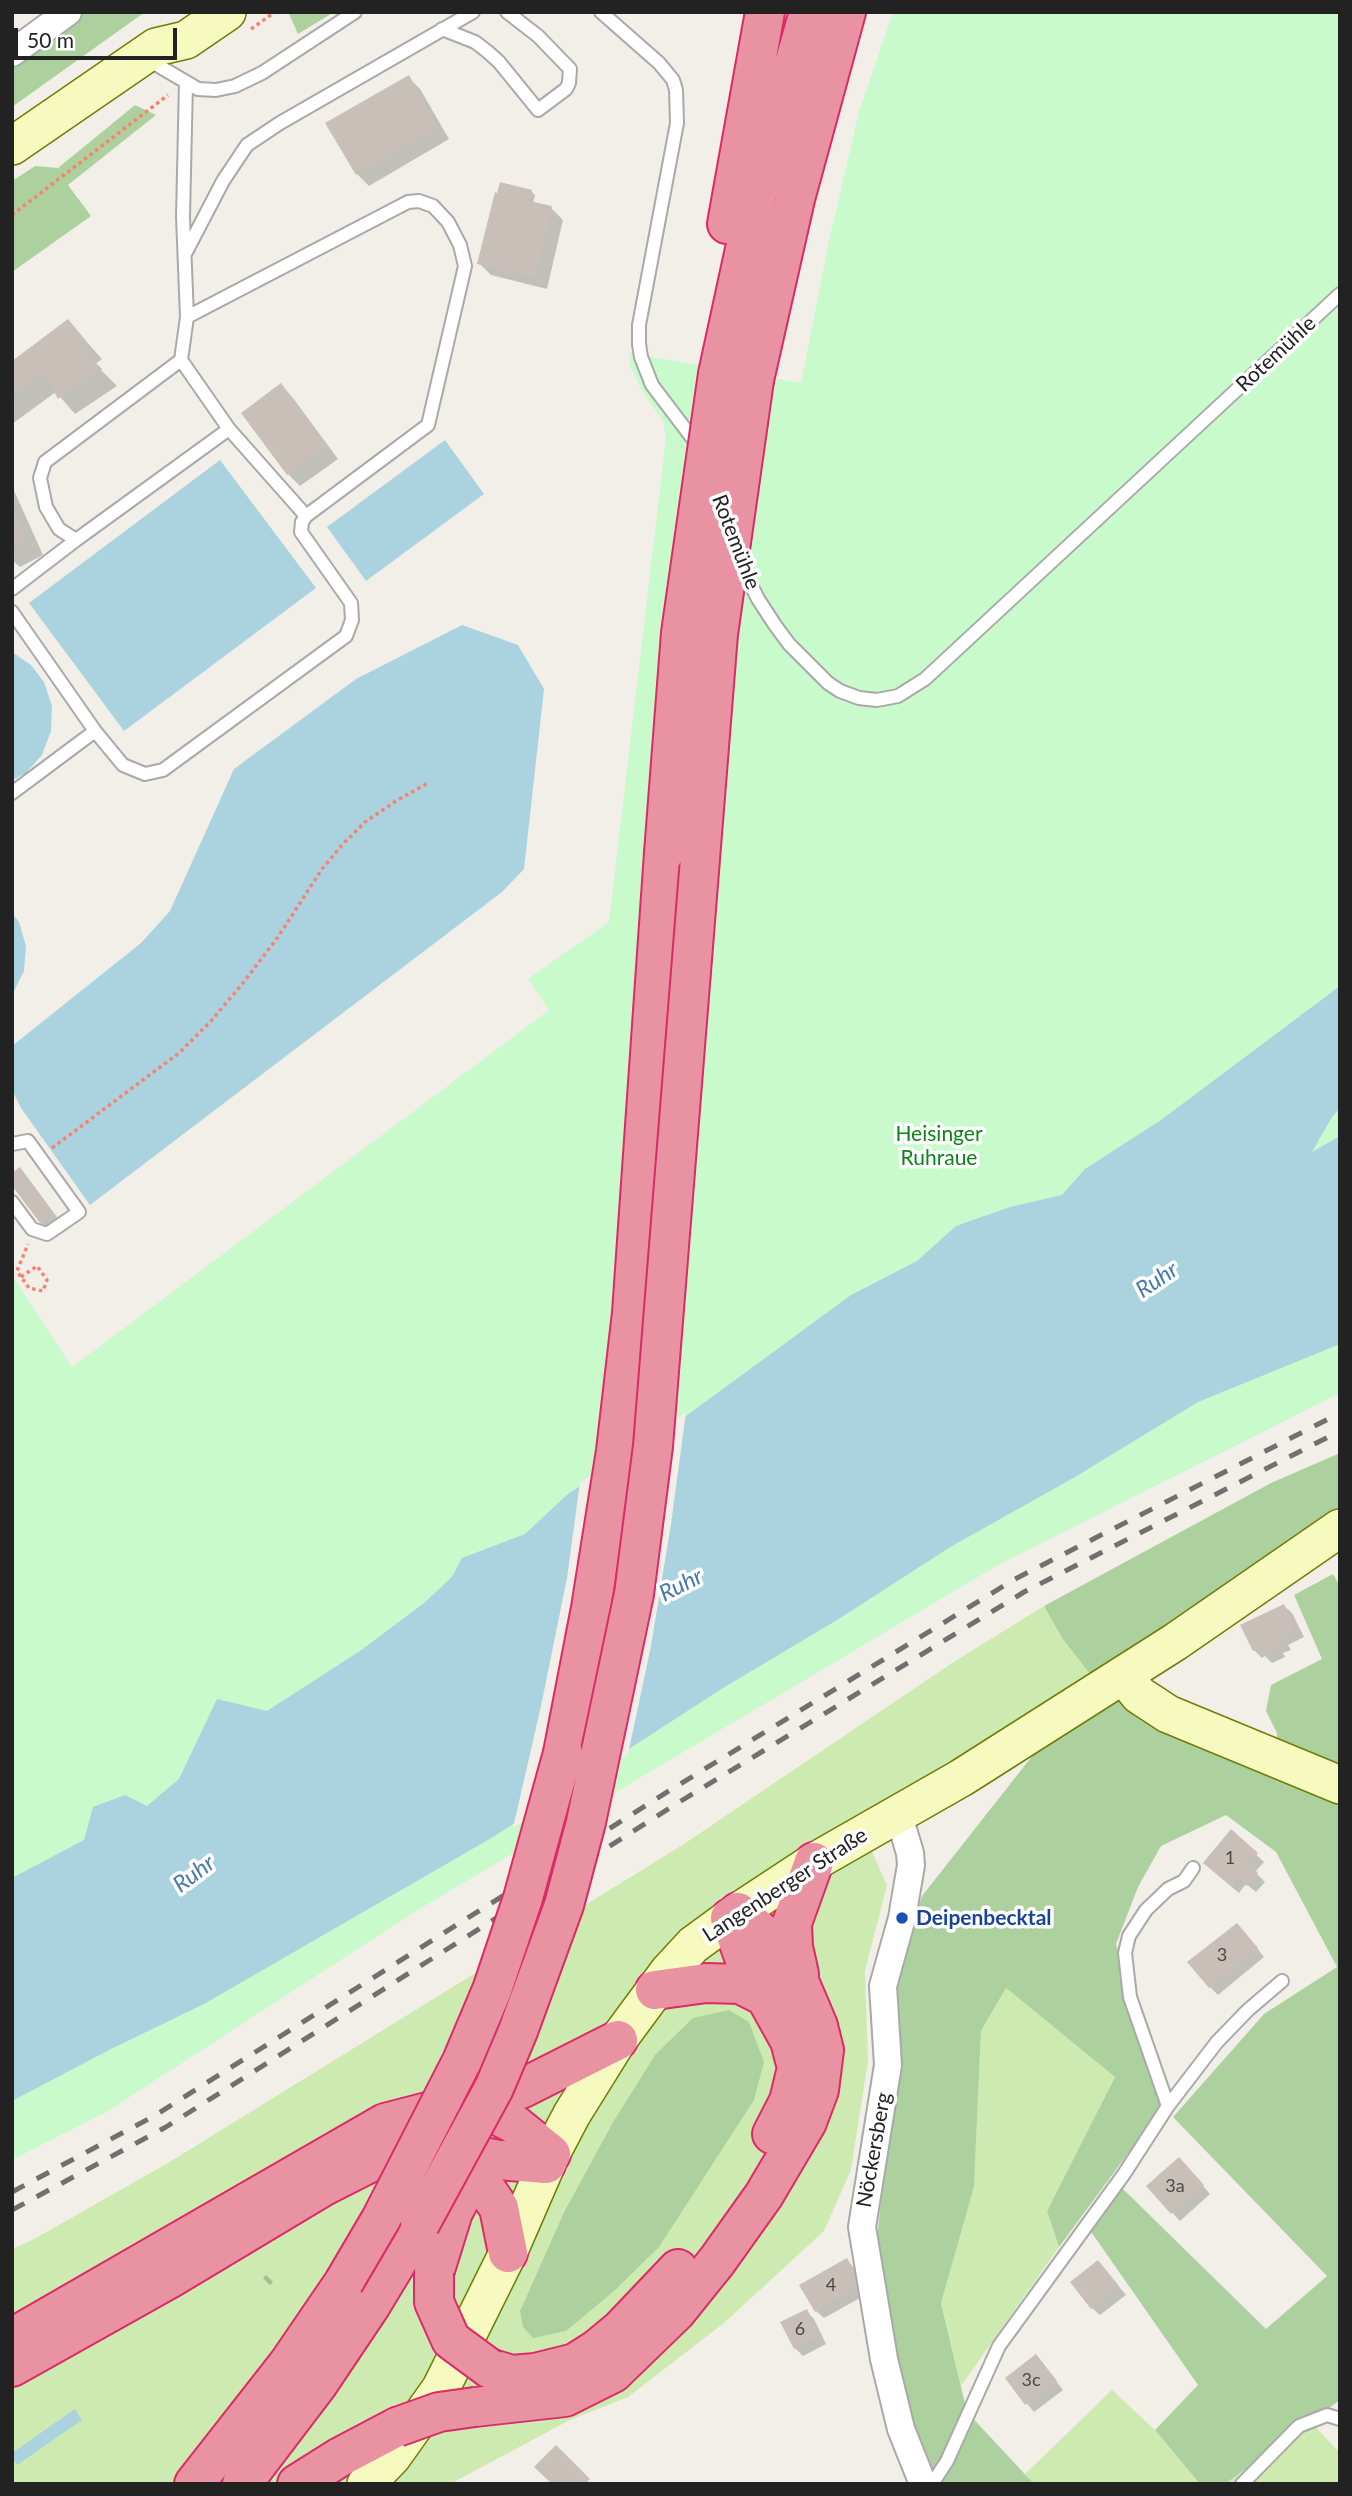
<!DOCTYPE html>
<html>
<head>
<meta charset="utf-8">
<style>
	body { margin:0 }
	#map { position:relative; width:1352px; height:2496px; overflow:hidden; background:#f2efe9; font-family:Lato,sans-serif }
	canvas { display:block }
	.frame { position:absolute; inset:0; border:14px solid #222; pointer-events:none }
	.scale { position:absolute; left:14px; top:28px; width:163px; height:32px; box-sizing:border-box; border:4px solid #222; border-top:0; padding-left:9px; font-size:21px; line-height:24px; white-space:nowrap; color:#222; -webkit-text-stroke:5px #fff; paint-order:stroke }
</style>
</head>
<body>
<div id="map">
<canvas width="1352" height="2496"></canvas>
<div class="frame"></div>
<div class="scale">50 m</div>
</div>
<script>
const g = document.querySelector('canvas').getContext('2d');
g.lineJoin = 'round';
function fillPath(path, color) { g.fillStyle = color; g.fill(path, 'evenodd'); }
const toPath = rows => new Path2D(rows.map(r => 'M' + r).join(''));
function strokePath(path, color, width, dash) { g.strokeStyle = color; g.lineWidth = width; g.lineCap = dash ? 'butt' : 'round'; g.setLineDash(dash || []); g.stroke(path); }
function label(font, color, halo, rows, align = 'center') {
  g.font = font + ' Lato,sans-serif'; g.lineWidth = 7; g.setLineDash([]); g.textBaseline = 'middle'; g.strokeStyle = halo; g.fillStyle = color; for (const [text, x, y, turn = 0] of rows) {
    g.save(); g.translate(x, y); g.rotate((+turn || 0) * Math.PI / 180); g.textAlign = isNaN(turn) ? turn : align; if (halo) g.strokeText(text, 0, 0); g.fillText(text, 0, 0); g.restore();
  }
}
const grass = toPath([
	[1044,1606,1062,1638,1096,1682,858,1821,887,1885,865,1971,868,2061,851,2170,824,2231,724,2323,628,2397,570,2420,450,2484,12,2484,12,2249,34,2239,168,2163,684,1844,952,1663],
	[655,2055,520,2311,564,2212,613,2122],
	[1006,1988,1115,2077,1047,2211,1059,2247,961,2386,941,2302,974,2187,981,2031],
	[1112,2390,1155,2430,1200,2484,1034,2484,1025,2474],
	[1310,2421,1340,2453,1340,2484,1225,2484]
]);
const forest = toPath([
	[68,12,145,12,12,107,12,55],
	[292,12,334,12,298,34,289,14],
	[135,105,156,115,68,185,91,216,12,272,12,181,35,166,58,168],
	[1340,1453,1340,1517,1096,1682,1062,1638,1044,1606,1271,1483],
	[1333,1574,1340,1586,1340,1784,1278,1758,1277,1733,1266,1711,1271,1685,1322,1659,1294,1595],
	[1123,1677,1340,1786,1340,2400,1225,2484,1200,2484,1155,2430,1198,2385,1087,2226,1120,2186,1266,2329,1327,2276,1173,2117,1264,2014,1337,1967,1276,1852,1226,1815,1161,1846,1138,1887,1116,1944,1163,2106,1059,2247,1047,2211,1115,2077,1006,1988,981,2031,974,2187,941,2303,967,2412,1034,2484,929,2484,870,2301,888,2139,900,2078,890,1999,922,1896,1033,1755,1028,1732],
	[729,2010,749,2022,764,2062,754,2100,659,2247,614,2291,566,2331,533,2338,523,2327,520,2311,564,2212,613,2122,655,2055,693,2018]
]);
const park = toPath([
	[893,12,1340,12,1340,1393,1000,1564,416,1911,108,2111,12,2160,12,1275,72,1367,549,1010,528,979,609,922,666,438,663,421,644,394,630,366,629,353,801,383,829,241,859,112]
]);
const water = toPath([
	[445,440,484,494,366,581,327,527],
	[220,460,316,588,124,731,29,603],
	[462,625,518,645,544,689,524,869,502,892,90,1205,21,1108,12,1090,12,1046,141,943,170,911,234,769,356,679],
	[12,652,31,665,44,682,52,706,51,731,42,755,26,773,12,780],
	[12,913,19,922,26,946,24,971,12,995],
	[1340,986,1340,1108,1332,1117,1312,1152,1340,1136,1340,1344,1198,1402,1075,1477,952,1546,837,1620,723,1688,493,1837,204,2004,109,2050,12,2101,12,1878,84,1840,93,1807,125,1795,147,1806,179,1779,217,1699,267,1711,360,1651,424,1603,452,1577,462,1558,525,1534,569,1493,641,1449,851,1295,917,1261,956,1226,1010,1207,1062,1195,1085,1169,1161,1120],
	[75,2409,82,2420,17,2465,12,2458,12,2453]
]);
const pier = toPath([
	[686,1412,671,1524,651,1646,628,1754,513,1828,541,1706,567,1578,580,1482,639,1446]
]);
const shadow = toPath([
	[408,77,420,89,449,139,369,186,357,174],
	[531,191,535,195,533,203,551,208,563,220,547,289,491,275,479,263],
	[68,321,102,359,95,364,117,386,75,414,56,392,12,424,12,363],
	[281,385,293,398,338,459,300,486,288,474],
	[12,486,43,555,20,567,12,560],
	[27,1177,65,1228,50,1231,42,1223],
	[1284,1606,1292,1613,1304,1637,1288,1645,1291,1650,1283,1653,1285,1657,1272,1663,1265,1656,1262,1658,1254,1650],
	[1232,1832,1264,1862,1255,1872,1265,1882,1256,1892,1246,1884,1239,1893,1213,1871],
	[1245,1933,1264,1957,1218,1995,1210,1987],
	[1187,2167,1210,2194,1180,2221,1148,2186],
	[847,2260,854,2268,869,2293,824,2318,816,2311],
	[1098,2262,1126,2295,1100,2315,1092,2308],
	[266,2275,273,2282,270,2285,263,2278],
	[806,2311,814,2319,826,2344,803,2356,795,2348],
	[1043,2364,1063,2390,1034,2412,1007,2379]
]);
const building = toPath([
	[409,75,438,127,356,175,325,123],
	[500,182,532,190,529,201,552,206,535,278,477,264,495,192,497,193],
	[68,319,87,342,80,347,102,369,58,399,44,373,12,396,12,361],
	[281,383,327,446,287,475,241,413],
	[12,504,28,539,12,547],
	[20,1167,58,1219,51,1225,47,1220,41,1224,12,1186,12,1173],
	[1284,1604,1297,1629,1282,1637,1284,1641,1277,1645,1278,1649,1263,1656,1259,1648,1253,1651,1240,1625],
	[1231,1829,1258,1853,1248,1863,1258,1873,1247,1886,1238,1878,1231,1886,1203,1863],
	[1237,1923,1258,1948,1209,1988,1187,1962],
	[1179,2157,1204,2185,1171,2214,1146,2186],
	[847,2258,862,2285,815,2312,799,2285],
	[1098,2260,1119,2286,1091,2309,1070,2282],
	[807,2309,820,2336,794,2349,780,2322],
	[1036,2354,1057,2381,1025,2405,1005,2378],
	[556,2445,590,2479,585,2484,552,2484,534,2467]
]);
const path = toPath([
	[251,29,275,12],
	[12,215,168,95],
	[52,1148,179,1053,211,1021,243,983,278,937,322,869,342,845,365,822,396,801,428,783],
	[21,1277,37,1266,47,1280,43,1291,29,1288,21,1277,17,1271,28,1244]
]);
const lane = toPath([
	[601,12,659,63,673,80,676,90,677,123,639,325,639,344,641,357,652,385,699,447],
	[442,29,475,42,488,52,499,62,538,110,566,89,569,83,570,69,538,36,507,12],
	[147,59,198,89,216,90,235,86,262,73,355,12],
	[186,252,223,181,247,145,280,123,473,12],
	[229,429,306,516],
	[76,540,229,429,181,360,187,317],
	[740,563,758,599,775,625,789,644,828,683,840,691,859,698,877,700,898,696,925,679,1340,294],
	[12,589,76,540,59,529,46,507,40,478,45,462,181,360],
	[12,612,95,731,123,765,145,774,163,770,346,636,352,620,351,603,301,532,302,522,306,516,428,425,465,266,460,245,448,222,433,206,419,201,408,202,187,317,183,217,186,82],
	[12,793,95,731],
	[12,1144,28,1141,79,1212,47,1234,32,1229,12,1202],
	[1168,2106,1130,1997,1125,1953,1129,1936,1146,1910,1168,1889,1184,1881,1193,1868],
	[932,2484,947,2461,999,2346,1124,2174,1168,2106,1217,2042,1248,2010,1282,1981],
	[1242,2484,1299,2426,1327,2415,1340,2419]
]);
const street = toPath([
	[12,53,68,12],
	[898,1813,910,1853,911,1865,902,1918,883,1986,888,2065,862,2227,884,2359,901,2429,923,2484]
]);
const secondary = toPath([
	[12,146,156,47,186,40,227,12],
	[1123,1675,1139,1695,1168,1714,1340,1785],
	[366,2484,392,2457,441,2388,508,2253,551,2154,572,2114,618,2040,669,1971,693,1945,738,1912,814,1862,961,1778,1175,1642,1340,1528]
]);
const highway = toPath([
	[727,224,765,12],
	[718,374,757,194,809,12],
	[754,380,795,199,846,12],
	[563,1753,591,1608,616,1451,632,1313,664,853],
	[730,1918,745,1960,790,2041,797,2068,789,2101,772,2134],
	[799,1974,793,1947,792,1923,814,1862],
	[655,1990,706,1983,740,1984,764,1996],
	[473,2106,523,2088,618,2040],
	[461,2152,499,2208,508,2253],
	[434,2273,453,2212,467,2186],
	[12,2338,385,2123,439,2109,473,2106,493,2113,514,2124,551,2154],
	[12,2367,169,2279,324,2186,381,2157,412,2152,461,2152,499,2160,546,2164],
	[489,2368,512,2375,535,2373,575,2363,597,2349,620,2330,678,2269],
	[475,2407,565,2397,613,2373,676,2312,717,2261,764,2195,807,2122,819,2090,824,2050,818,2026,801,1986,776,1945,738,1912],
	[194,2484,288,2364,344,2282],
	[242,2484,318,2384,371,2305,420,2224],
	[297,2484,340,2457,397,2427]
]);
const rail = toPath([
	[12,2192,154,2116,672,1789,1015,1579,1340,1413],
	[12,2210,166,2127,681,1801,1024,1592,1340,1431]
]);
const highwayBridge = toPath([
	[664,853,681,633,718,374],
	[420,2224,494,2088,518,2031,564,1905,586,1822,634,1594,653,1446,718,634,754,380],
	[434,2273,434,2302,451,2340,489,2368],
	[344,2282,381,2219,462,2061,492,1990,523,1898,563,1753],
	[397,2427,439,2412,475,2407]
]);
const markers = [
	[902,1918,7,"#1a4fb4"]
];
const numberNames = [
	["1",1230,1858],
	["3",1222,1955],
	["3a",1175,2186],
	["4",831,2285],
	["6",800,2329],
	["3c",1031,2380]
];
const streetNames = [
	["Rotemühle",1276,354,-43],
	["Rotemühle",736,542,69],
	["Langenberger Straße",785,1885,-33],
	["Nöckersberg",874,2150,-80]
];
const parkNames = [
	["Heisinger",939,1134],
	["Ruhraue",939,1158]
];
const transitNames = [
	["Deipenbecktal",916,1918]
];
const waterNames = [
	["Ruhr",1157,1280,-34],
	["Ruhr",681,1585,-27],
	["Ruhr",194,1874,-37]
];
fillPath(grass, '#cdebb0');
fillPath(forest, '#add19e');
fillPath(park, '#c8facc');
fillPath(water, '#aad3df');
fillPath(pier, '#f2efe9');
fillPath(shadow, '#0003');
fillPath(building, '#c7bfb8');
strokePath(lane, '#a9a9a9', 16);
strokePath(street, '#a9a9a9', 30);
strokePath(secondary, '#707d05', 40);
strokePath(highway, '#dc2a67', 42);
strokePath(path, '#fa8072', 3.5, [3.5, 3.5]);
strokePath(lane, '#fff', 12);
strokePath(street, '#fff', 26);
strokePath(secondary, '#f7fabf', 37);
strokePath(highway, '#e892a2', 38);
strokePath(rail, '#707070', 5, [14, 14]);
strokePath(highwayBridge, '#dc2a67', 42, []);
strokePath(highwayBridge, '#e892a2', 38);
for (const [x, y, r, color] of markers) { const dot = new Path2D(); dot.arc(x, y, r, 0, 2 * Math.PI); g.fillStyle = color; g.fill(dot); strokePath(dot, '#fff', 2.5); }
label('18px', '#4b4948', null, numberNames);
label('21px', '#222', '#fff', streetNames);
label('21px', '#0c8416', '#fff', parkNames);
label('bold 21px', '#164399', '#fff', transitNames, 'left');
label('italic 23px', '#4a7aab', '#fff', waterNames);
</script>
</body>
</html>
